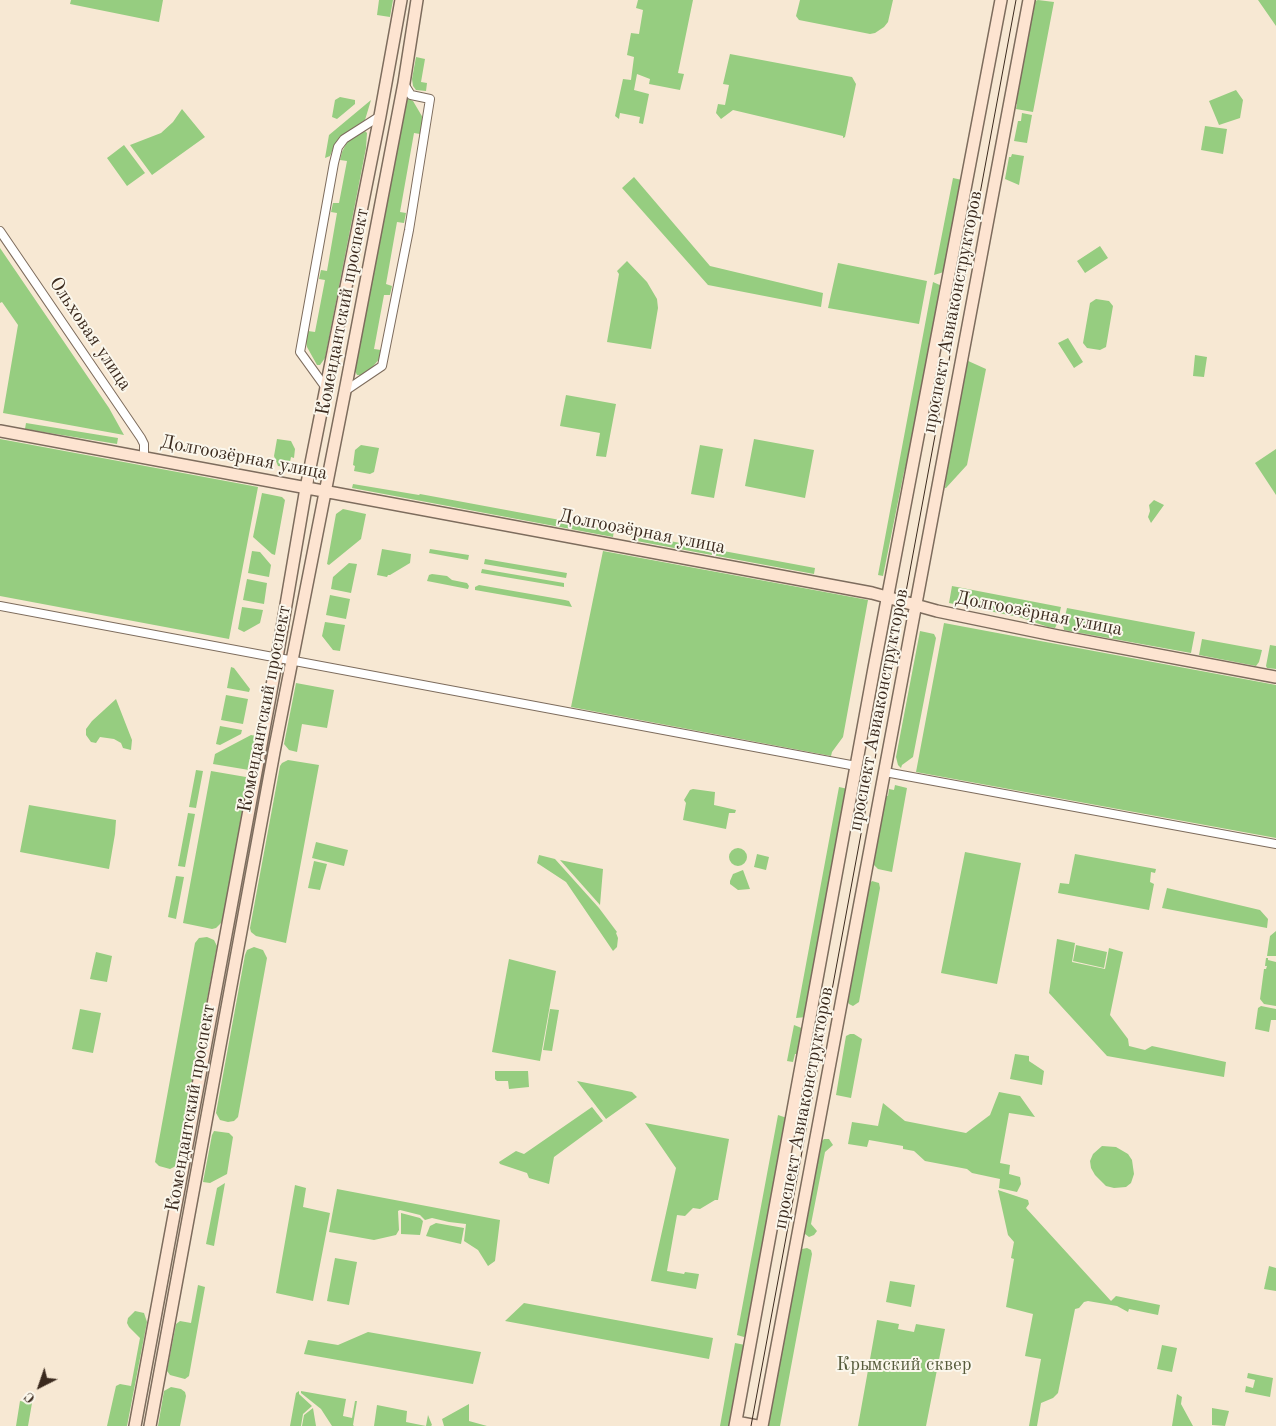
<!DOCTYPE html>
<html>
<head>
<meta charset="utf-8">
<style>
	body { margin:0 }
	#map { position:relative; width:1276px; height:1426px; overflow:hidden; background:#f7e8d3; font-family:"Old Standard TT",serif }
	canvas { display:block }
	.north { position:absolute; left:15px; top:1361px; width:50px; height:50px; -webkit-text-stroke:4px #fbf7ec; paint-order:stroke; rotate:221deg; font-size:14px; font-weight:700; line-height:20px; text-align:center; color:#3b2a1e }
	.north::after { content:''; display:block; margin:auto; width:18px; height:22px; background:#3b2a1e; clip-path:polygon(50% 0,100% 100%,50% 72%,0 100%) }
</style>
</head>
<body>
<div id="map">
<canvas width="1276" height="1426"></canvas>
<div class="north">С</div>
</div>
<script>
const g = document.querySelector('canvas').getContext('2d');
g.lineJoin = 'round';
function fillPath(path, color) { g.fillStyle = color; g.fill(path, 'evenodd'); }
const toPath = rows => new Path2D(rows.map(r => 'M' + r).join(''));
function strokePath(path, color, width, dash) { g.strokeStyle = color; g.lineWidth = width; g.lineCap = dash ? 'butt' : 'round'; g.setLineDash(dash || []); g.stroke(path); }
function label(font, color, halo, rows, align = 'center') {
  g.font = font + ' "Old Standard TT",serif'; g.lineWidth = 4; g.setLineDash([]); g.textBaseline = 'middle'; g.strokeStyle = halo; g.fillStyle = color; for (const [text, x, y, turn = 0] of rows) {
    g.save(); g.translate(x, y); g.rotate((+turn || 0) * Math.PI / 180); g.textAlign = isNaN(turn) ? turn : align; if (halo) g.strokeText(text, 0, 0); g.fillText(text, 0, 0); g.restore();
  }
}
const green = toPath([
	[71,0,163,0,159,22,70,4],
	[379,0,393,0,390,17,377,15],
	[638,0,693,0,678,73,684,74,680,90,649,84,650,79,637,74,634,90,649,94,643,124,639,123,640,117,620,113,619,119,615,116,623,79,631,80,634,57,627,55,631,33,639,34,643,10,636,8],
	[800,0,893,0,888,22,884,27,875,33,870,34,799,20,796,16],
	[1038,0,1054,2,1033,112,1016,109,1017,104,1013,103,1032,2],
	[1258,0,1276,0,1276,26],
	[730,54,852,77,856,84,845,137,843,138,843,136,733,110,721,119,716,113,718,104,725,105,729,85,723,84],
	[416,57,425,59,421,82,427,83,426,91,416,90,413,86,412,79],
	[1236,90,1243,100,1240,118,1219,125,1209,101],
	[340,97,355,100,355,104,337,119,332,117,335,100],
	[409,99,413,101,423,118,420,134,414,133,400,212,406,213,404,223,397,222,386,284,392,286,390,295,384,295,374,349,381,350,380,358,370,370,361,375,357,375,355,371,403,102,405,100],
	[371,100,365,120,341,136,335,144,330,156,325,158,329,135],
	[182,109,205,137,152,175,130,145,161,133,173,122],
	[1022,113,1032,115,1027,143,1014,141,1018,121,1021,121],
	[1205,126,1227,129,1223,154,1201,150],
	[365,131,367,133,366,148,325,358,320,365,317,365,307,347,306,342,308,331,315,332,325,280,319,279,321,270,327,271,337,213,331,212,333,203,339,203,347,161,340,160,342,152,347,142],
	[124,145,145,173,127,186,107,158],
	[1012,154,1024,156,1019,185,1005,179,1009,157,1011,157],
	[634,177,710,266,823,293,821,307,708,285,622,188],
	[953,178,962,180,944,272,934,275],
	[1100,246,1108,258,1085,273,1077,261],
	[0,248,109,408,124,435,3,413,18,325,2,302,0,303],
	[627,261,647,282,657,299,658,308,651,349,607,342,619,274,617,271],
	[838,263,927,281,919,324,828,308],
	[933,282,942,286,911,449,904,472,883,576,878,575],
	[1096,299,1109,301,1113,306,1106,347,1100,350,1087,348,1083,343,1090,303],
	[1068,338,1083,362,1074,368,1058,343],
	[1195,355,1207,357,1204,377,1193,376],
	[966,360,986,369,967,465,946,488,945,488,948,458],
	[566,395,616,404,606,457,596,456,600,433,560,426],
	[26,423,118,438,117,444,25,429],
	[0,439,258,487,229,639,0,596],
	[277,439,291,441,295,449,294,458,291,457,290,462,285,467,278,466,274,456],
	[754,439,814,450,805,498,745,486],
	[361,445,379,448,374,472,370,474,354,471,355,466,353,465,355,450],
	[700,445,723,449,714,498,691,494],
	[1276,449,1276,495,1255,463],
	[353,484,419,495,420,494,614,530,613,537,352,488],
	[262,493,282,497,285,500,275,555,272,554,253,537],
	[1154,500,1164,505,1151,523,1148,517,1150,511,1149,505],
	[343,509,366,514,361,539,329,565,327,564,336,514],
	[632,534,815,568,814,574,631,540],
	[382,549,411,554,410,563,390,575,388,575,387,577,377,575],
	[430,549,469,555,468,560,429,553],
	[252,551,260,552,271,565,269,577,248,573],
	[603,551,868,600,843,737,832,752,831,756,571,707],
	[485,559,567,573,566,578,484,564],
	[349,563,357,564,351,593,331,589,333,577],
	[482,569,564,583,564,587,481,573],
	[432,574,447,576,452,580,467,583,469,586,468,589,427,581,429,575],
	[247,579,267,583,264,604,243,600],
	[479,585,565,600,569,601,572,607,475,590,475,587],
	[952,586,1061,607,1057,624,1055,628,1048,627,1019,617,949,603],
	[330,595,350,599,346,619,326,615],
	[242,607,263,610,260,623,244,632,238,629],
	[1067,608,1195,632,1191,653,1064,630,1063,625],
	[325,622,345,625,340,651,333,650,322,636],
	[944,623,1276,685,1276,838,916,772],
	[920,631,934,634,936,638,913,757,902,765,901,768,898,765,896,757],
	[1202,639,1262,650,1259,662,1256,666,1199,655],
	[1270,645,1276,646,1276,669,1267,668,1266,666],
	[231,667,234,668,250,689,249,692,227,688],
	[296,683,334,690,327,728,302,724,297,752,289,750,284,744],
	[226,695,248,699,243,724,221,720],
	[116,699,132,740,131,750,123,748,121,743,114,739,100,737,96,743,91,742,86,735,86,729,92,721],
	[220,726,242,730,241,734,220,745,216,744],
	[251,735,256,736,249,770,213,764,215,754],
	[288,760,319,765,286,943,256,936,251,932,250,928,280,766,282,763],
	[196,770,203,771,196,808,189,807],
	[211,771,246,777,248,780,222,922,216,928,212,929,183,923],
	[895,785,907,788,892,872,878,869,873,864,873,860,885,795,888,796,889,789,894,790],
	[839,787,848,789,806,1017,796,1018],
	[693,789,715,792,714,805,736,810,735,813,729,813,726,829,683,820,686,803,684,800,690,790],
	[29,805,116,820,115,834,109,869,20,852],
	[188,813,195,814,185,867,178,866],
	[316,842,348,850,344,866,312,858],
	'729 857a9 9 0 1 1 18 0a9 9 0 1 1-18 0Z',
	[965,852,1021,863,997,984,941,973],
	[757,854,769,857,766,870,754,867],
	[1075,854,1156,869,1155,873,1151,872,1150,882,1154,884,1149,910,1058,893,1060,883,1069,884],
	[539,855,555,859,599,908,617,932,616,933,618,938,617,947,613,951,566,882,537,863],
	[560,860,603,869,600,905],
	[314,861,327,864,320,890,308,888],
	[743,870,750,889,738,890,730,884,730,881,733,874],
	[176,876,184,877,176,919,168,917],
	[872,881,879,883,880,888,859,1002,853,1006,849,1004,847,1000,869,884],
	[1167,888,1260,910,1268,919,1267,928,1162,908],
	[1276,931,1276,956,1267,956,1270,936],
	[207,937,214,940,217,946,176,1166,170,1169,159,1166,155,1162,195,943,199,938],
	[1057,939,1075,943,1072,962,1105,969,1109,948,1123,952,1110,1015,1128,1039,1129,1046,1145,1050,1152,1046,1226,1062,1224,1077,1107,1056,1049,993],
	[1076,945,1107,952,1104,968,1073,961],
	[254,947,263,950,267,958,238,1117,234,1121,228,1122,220,1120,216,1113,245,955,247,950],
	[96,952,112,956,107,982,90,979],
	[1266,958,1268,958,1268,960,1276,962,1276,1006,1264,1004,1260,999,1264,969,1266,969,1267,966,1265,966],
	[509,959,556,971,540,1061,492,1052],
	[1261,1006,1276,1009,1276,1020,1271,1020,1269,1032,1255,1029,1258,1008],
	[80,1009,101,1013,93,1053,72,1049],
	[550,1009,559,1010,552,1051,543,1050],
	[794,1025,804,1029,799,1054,795,1054,793,1062,787,1061],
	[850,1034,854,1034,862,1039,851,1098,836,1095,846,1036],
	[1015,1054,1029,1056,1029,1061,1044,1071,1042,1085,1010,1079],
	[495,1071,528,1071,529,1087,509,1089,508,1081,497,1081,495,1079],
	[577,1081,632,1092,637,1097,606,1119],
	[999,1092,1020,1096,1035,1117,1009,1113,1000,1163,1010,1165,1009,1174,1020,1177,1021,1184,1017,1192,999,1188,1000,1179,972,1173,967,1169,925,1161,914,1151,903,1149,903,1146,869,1140,867,1147,848,1144,852,1122,878,1126,883,1103,905,1121,966,1133,990,1115],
	[592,1107,603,1121,554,1157,549,1184,529,1178,527,1173,500,1164,499,1162,516,1151,524,1154],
	[778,1115,787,1118,747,1336,744,1337,737,1335],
	[645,1123,729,1139,718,1200,715,1200,700,1209,693,1208,685,1216,677,1215,667,1271,684,1274,685,1272,699,1274,696,1289,651,1281,676,1168],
	[214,1131,229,1133,233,1137,227,1174,210,1183,203,1182,212,1135],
	[824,1139,829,1139,833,1145,825,1152,811,1224,817,1231,814,1235,809,1237,805,1234,804,1230,820,1143],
	[1102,1146,1116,1147,1128,1154,1132,1160,1134,1174,1131,1183,1126,1187,1114,1188,1106,1186,1095,1175,1091,1168,1090,1161,1093,1154],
	[225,1183,214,1246,206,1244,217,1188],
	[295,1185,306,1188,303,1207,330,1213,313,1301,276,1293],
	[337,1189,500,1220,495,1261,488,1266,478,1250,464,1241,466,1224,449,1222,432,1218,425,1220,420,1215,400,1210,398,1211,399,1230,396,1235,374,1240,329,1232],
	[998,1190,1028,1200,1029,1204,1026,1208,1111,1301,1116,1296,1160,1305,1158,1315,1129,1309,1128,1312,1117,1306,1088,1301,1084,1302,1079,1308,1075,1309,1058,1393,1053,1398,1041,1403,1037,1426,1029,1426,1041,1359,1025,1356,1033,1314,1006,1307,1014,1259,1011,1258,1014,1242,1008,1235],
	[401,1213,420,1218,423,1221,420,1235,401,1234],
	[436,1223,464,1228,461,1244,426,1236,430,1226],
	[807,1248,811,1250,812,1254,780,1426,768,1426,800,1254,802,1249],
	[335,1258,357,1262,349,1305,327,1301],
	[1269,1266,1276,1268,1276,1291,1264,1289],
	[890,1281,915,1285,911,1307,886,1302],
	[198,1285,205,1287,189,1376,185,1379,170,1375,167,1371,176,1324,180,1321,191,1323],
	[524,1303,713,1338,709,1359,505,1321],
	[135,1311,144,1313,147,1322,127,1426,107,1426,116,1386,120,1384,131,1386,140,1338,129,1327,127,1323,128,1318],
	[877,1320,899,1324,898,1329,914,1332,916,1324,945,1329,926,1426,858,1426],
	[368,1332,481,1352,473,1384,304,1354,308,1340,338,1345],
	[735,1343,745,1345,730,1426,720,1426],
	[1162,1345,1177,1348,1172,1372,1157,1369],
	[1248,1373,1273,1378,1270,1397,1245,1392,1246,1386,1253,1388,1255,1380,1247,1378],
	[171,1387,181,1389,185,1392,186,1396,180,1426,158,1426,164,1391],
	[299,1391,299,1394,312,1406,303,1414,301,1426,290,1426,296,1393],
	[301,1391,346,1399,343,1416,352,1418,355,1401,357,1401,353,1425,354,1426,332,1426,321,1409,301,1393],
	[1177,1394,1182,1397,1181,1404,1193,1426,1172,1426],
	[20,1401,32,1403,28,1426,16,1426],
	[469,1404,469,1421,487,1426,444,1426,442,1419],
	[377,1405,407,1411,406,1422,426,1426,428,1415,432,1425,431,1426,374,1426],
	[313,1408,316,1426,302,1426,304,1415],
	[1212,1408,1229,1411,1225,1426,1212,1425]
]);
const street = toPath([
	[0,231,141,438,144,444,144,458],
	[326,388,300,352,334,163,338,147,344,139,380,116],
	[345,391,382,366,409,230,430,99,411,95,404,84],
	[0,606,856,766],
	[885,772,1276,844]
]);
const secondary = toPath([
	[0,431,872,593,937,611,1058,636,1276,677],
	[736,1422,757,1426],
	[135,1426,274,675,306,488,380,116,401,0],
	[150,1426,274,752,345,391,404,83,417,0],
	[735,1426,874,668,1001,0],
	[762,1426,1029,0]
]);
const tram = toPath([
	[751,1426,1016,0]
]);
const streetNames = [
	["Комендантский проспект",343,312,-79],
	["проспект Авиаконструкторов",953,312,-79],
	["Ольховая улица",90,334,56],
	["Долгоозёрная улица",244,458,11],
	["Долгоозёрная улица",642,532,11],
	["Долгоозёрная улица",1039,614,11],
	["Комендантский проспект",265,709,-79],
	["проспект Авиаконструкторов",879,710,-79],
	["Комендантский проспект",191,1108,-80],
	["проспект Авиаконструкторов",804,1108,-79]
];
const parkNames = [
	["Крымский сквер",904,1365]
];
fillPath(green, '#96cd80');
strokePath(street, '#7d6c5d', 10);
strokePath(secondary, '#7d6c5d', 14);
strokePath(street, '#fff', 8);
strokePath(secondary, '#fde4d1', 11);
strokePath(tram, '#3b2a1e', 1);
label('19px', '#3b2a1e', '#fbf7ec', streetNames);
label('19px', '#565b3b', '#fbf7ec', parkNames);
</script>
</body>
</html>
